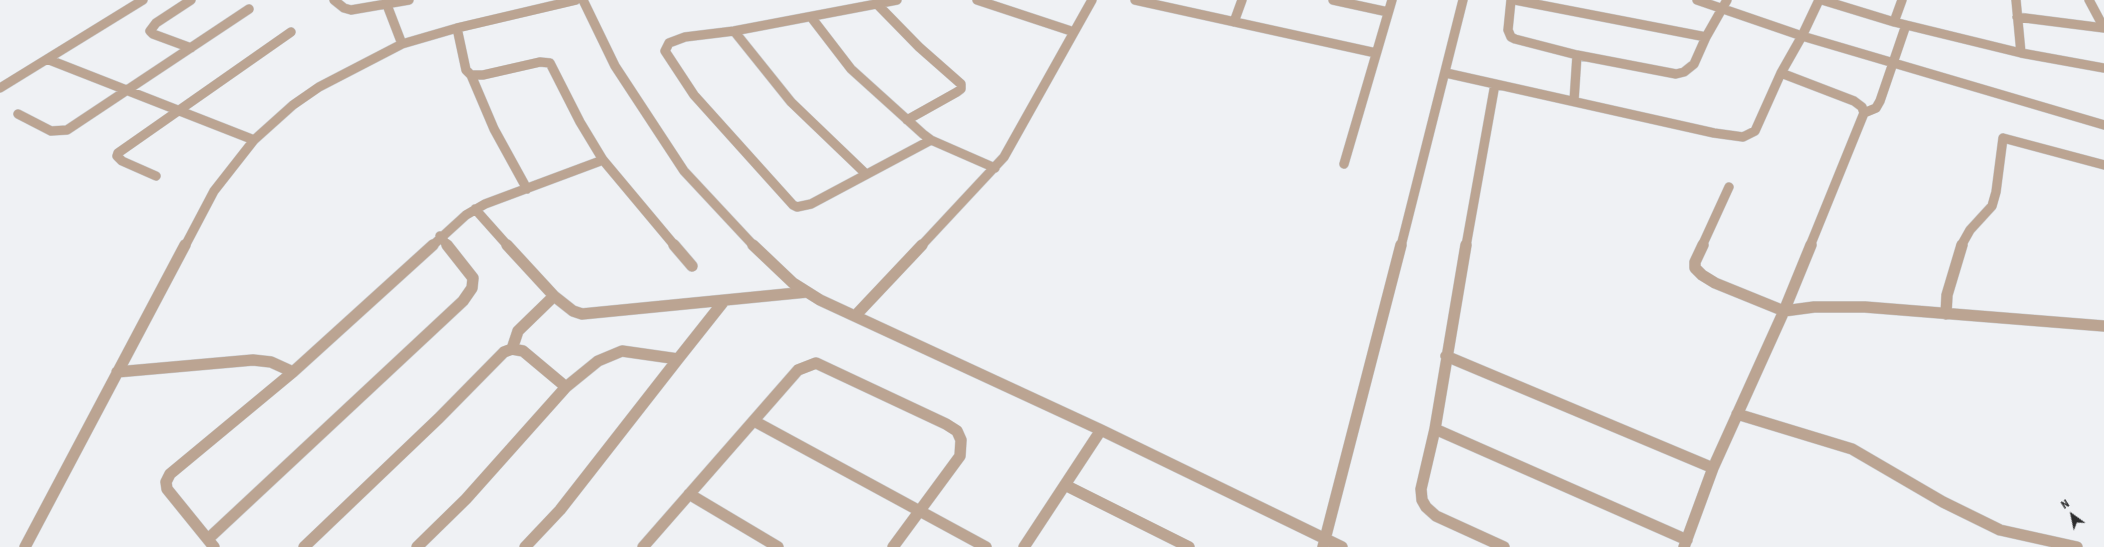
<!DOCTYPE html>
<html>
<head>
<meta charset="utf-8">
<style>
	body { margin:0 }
	#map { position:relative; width:2104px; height:547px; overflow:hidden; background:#eff1f4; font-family:"Roboto Condensed",sans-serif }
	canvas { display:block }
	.north { position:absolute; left:2052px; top:495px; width:40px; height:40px; -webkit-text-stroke:3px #eff1f4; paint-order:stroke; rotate:327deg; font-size:11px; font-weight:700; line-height:16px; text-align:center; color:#2c2c2d }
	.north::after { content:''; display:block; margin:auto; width:14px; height:18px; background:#2c2c2d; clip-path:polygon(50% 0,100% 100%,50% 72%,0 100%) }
</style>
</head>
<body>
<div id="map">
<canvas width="2104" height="547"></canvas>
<div class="north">N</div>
</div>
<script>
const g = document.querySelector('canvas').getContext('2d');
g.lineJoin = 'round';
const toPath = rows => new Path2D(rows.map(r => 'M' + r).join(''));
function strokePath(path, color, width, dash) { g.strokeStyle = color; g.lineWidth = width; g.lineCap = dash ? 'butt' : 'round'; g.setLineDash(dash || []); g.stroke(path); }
const minorFar1 = toPath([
	[191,0,156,23,150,31,153,34,191,48],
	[334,0,344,8,351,10,409,0],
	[583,0,615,66,684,171,754,246],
	[897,0,734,31,685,37,669,43,665,51,694,95,793,205,797,207,811,204,931,140],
	[977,0,1074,32],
	[1135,0,1376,53],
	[1333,0,1388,12],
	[1511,0,1508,30,1511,37,1515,39,1577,55,1676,74,1684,72,1694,64,1706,37,1727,0],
	[1515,0,1706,37],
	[1697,0,1802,36,2104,125],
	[1822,0,1894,22,1902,0],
	[2089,0,2104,28],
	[877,4,919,47,961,84,961,89,957,92,907,120],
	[387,5,402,44],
	[811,17,851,69,923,134,931,140,995,168],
	[2017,17,2104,28],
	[1234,22,1242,0],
	[1894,22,2021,53,2016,0],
	[457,28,466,70,471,75,483,75,540,62,550,63,580,122,603,160,675,246],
	[734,31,791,102,866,174],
	[2021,53,2104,68],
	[47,59,254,140],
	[1446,73,1714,133,1743,137,1755,131,1781,73,1802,36,1819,0],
	[1781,73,1854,101,1862,107,1864,113,1810,246],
	[471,75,494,129,527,189],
	[0,88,143,0],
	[1574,101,1577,55],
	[1864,113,1876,108,1880,101,1906,25],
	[18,114,51,131,67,130,249,9],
	[1344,164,1392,0],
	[156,176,122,161,117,156,118,153,291,32],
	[475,209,508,246],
	[440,236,448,246],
	[185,246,214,191,254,140,293,105,319,87,402,44,457,28,576,0],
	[432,246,466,215,485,204,603,160],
	[921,246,1004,157,1092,0],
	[1401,246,1463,0],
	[1466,246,1495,84],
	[1702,246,1729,187],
	[1961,246,1970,230,1992,206,1996,192,2003,138,2104,165]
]);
const minor = toPath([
	[507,245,554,296,573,311,582,314,807,292],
	[674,245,692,266],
	[753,245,793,283,820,300,1101,430,1342,547],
	[1466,245,1435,429,1421,489,1422,500,1426,507,1436,516,1504,547],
	[1703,245,1695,262,1695,268,1702,275,1715,283,1784,311,1814,307,1865,307,2104,326],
	[1946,314,1947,295,1962,245],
	[855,316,922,245],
	[512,349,518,331,554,296],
	[1446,356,1713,468],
	[678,359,724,301],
	[117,372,253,360,271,362,293,372],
	[1737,414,1852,449,1943,502,2000,530,2077,547],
	[754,421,986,547],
	[1435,429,1687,540],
	[1065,485,1189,547],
	[689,494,778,547],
	[208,539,463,301,472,288,473,278,447,245],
	[25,547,185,245],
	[214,547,167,489,166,482,170,474,293,372,433,245],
	[304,547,439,418,504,352,512,349,523,351,566,387],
	[417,547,466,499,566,387,598,361,622,351,678,359,560,510,525,547],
	[643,547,798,370,816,363,946,424,957,431,961,440,960,456,893,547],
	[1024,547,1101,430],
	[1323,547,1401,245],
	[1684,547,1713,468,1784,311,1811,245]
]);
strokePath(minorFar1, '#ccced0', 10);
strokePath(minor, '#ccced0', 12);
strokePath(minorFar1, '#bba492', 9);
strokePath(minor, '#bba492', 11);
</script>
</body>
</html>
